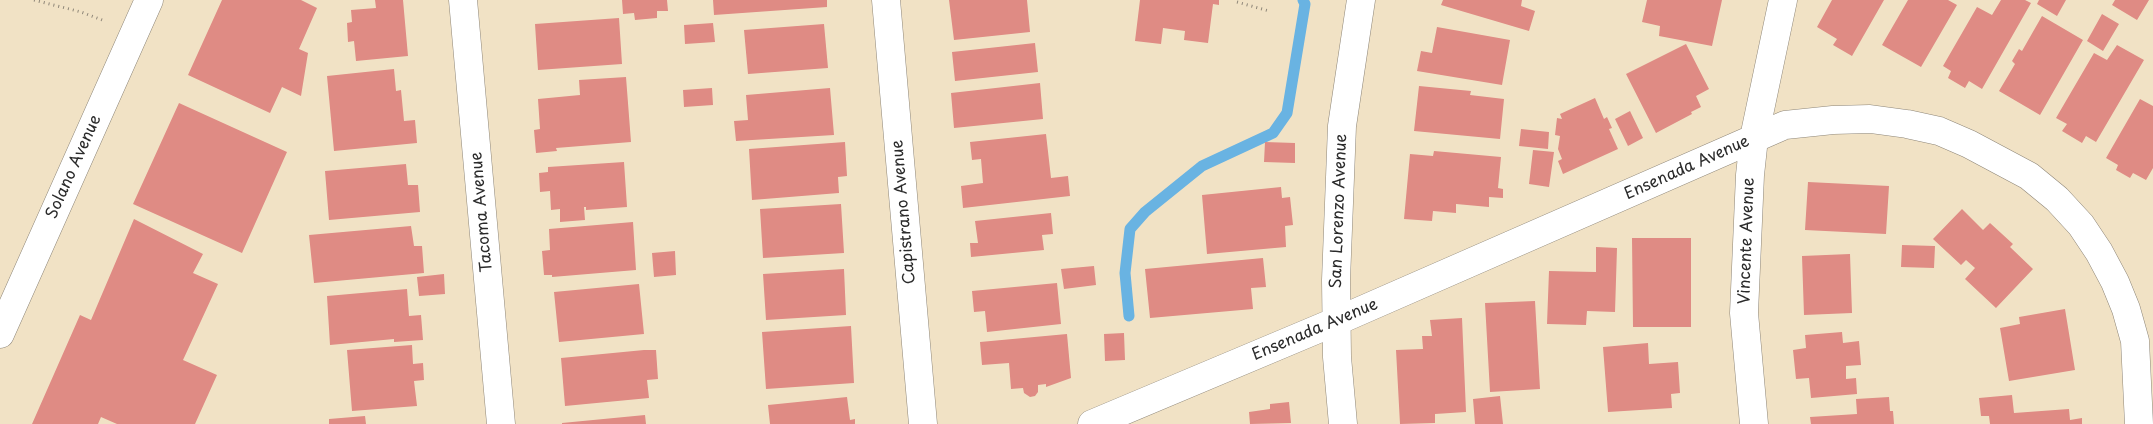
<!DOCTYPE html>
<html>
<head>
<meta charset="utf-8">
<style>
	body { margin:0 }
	canvas { display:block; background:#f1e2c5 }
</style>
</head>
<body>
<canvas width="2153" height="424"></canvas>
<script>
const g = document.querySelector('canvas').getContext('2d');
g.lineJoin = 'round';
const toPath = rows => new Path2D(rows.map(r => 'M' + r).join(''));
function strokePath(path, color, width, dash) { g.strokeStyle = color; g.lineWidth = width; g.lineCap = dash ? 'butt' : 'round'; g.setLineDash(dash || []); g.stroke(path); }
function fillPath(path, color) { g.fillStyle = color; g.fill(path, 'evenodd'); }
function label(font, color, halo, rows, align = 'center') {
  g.font = font + ' "Playpen Sans",sans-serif'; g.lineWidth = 4; g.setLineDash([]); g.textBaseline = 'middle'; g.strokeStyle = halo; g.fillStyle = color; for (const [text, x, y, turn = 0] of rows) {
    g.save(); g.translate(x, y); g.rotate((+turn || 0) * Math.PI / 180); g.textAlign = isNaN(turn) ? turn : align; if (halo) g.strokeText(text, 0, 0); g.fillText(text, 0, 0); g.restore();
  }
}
const stream = toPath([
	[1129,316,1125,273,1130,229,1145,212,1202,166,1273,133,1287,113,1305,4,1303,0]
]);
const building = toPath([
	[222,0,301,0,317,8,299,49,308,53,301,96,282,87,270,113,188,75],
	[375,0,403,0,408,56,356,61,354,41,348,42,347,23,352,22,351,10,376,8],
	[622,0,667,0,668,11,657,11,657,18,635,20,634,13,623,14],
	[713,0,827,0,827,7,714,15],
	[949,0,1027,0,1030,32,954,40],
	[1140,0,1219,0,1219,5,1213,4,1208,43,1184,40,1185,31,1163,28,1161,44,1135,41],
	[1443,0,1522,0,1521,6,1535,11,1529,31,1441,5],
	[1647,0,1722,0,1712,46,1659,36,1660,26,1642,22],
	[1832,0,1884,0,1852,56,1833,45,1837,39,1817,27],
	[1908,0,1948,0,1957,5,1921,67,1882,45],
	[2001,0,2025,0,2031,3,1982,89,1969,81,1965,88,1948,78,1951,71,1943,66,1977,7,1992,15],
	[2039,0,2066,0,2057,16,2037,4],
	[2115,0,2149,0,2137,20,2112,5],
	[2102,14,2119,24,2103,51,2087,41],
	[2042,16,2083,40,2040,115,1999,91,2015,64,2012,61,2019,49,2022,51],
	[619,18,622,64,538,70,535,24],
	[713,23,715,42,685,44,684,25],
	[824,24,828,68,748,74,744,30],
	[1437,27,1510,40,1502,85,1417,71,1421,51,1432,53],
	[1035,43,1038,72,955,81,952,52],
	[1686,44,1709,89,1696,96,1701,107,1691,112,1692,114,1656,133,1626,74],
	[2117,45,2144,60,2096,142,2086,136,2082,143,2062,131,2067,124,2056,118,2094,53,2107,60],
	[394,69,396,91,401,90,404,121,415,120,417,143,334,151,327,76],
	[626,77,631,142,556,148,557,151,536,153,534,130,540,129,538,99,580,95,579,80],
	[1040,83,1043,119,954,128,951,93],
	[1419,86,1471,91,1470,95,1504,99,1500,139,1414,131],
	[712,88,713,105,684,107,683,90],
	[830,88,834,135,736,141,734,121,748,120,746,95],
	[1595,98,1604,119,1607,117,1612,128,1609,129,1618,149,1563,174,1558,161,1562,159,1558,149,1560,136,1555,135,1557,118,1562,119,1560,114],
	[2140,99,2153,106,2153,168,2146,180,2133,173,2130,178,2116,170,2118,165,2106,158],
	[179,103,287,152,242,253,133,204],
	[1630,111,1643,138,1628,146,1615,119],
	[1521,129,1549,132,1548,149,1519,146],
	[1046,134,1051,178,1068,176,1070,196,963,208,961,186,983,183,981,159,972,160,970,142],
	[845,142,847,176,838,177,839,193,752,200,749,149],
	[1265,142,1295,143,1295,163,1264,162],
	[1533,150,1554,152,1549,187,1529,184],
	[1434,151,1501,157,1498,188,1503,189,1503,198,1489,197,1489,207,1456,204,1456,213,1433,211,1432,221,1404,219,1410,154,1433,156],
	[624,162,627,207,586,210,586,207,584,207,585,220,560,222,560,209,551,210,550,191,540,192,539,173,548,172,548,167],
	[406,164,408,185,418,185,420,212,329,220,325,171],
	[1808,182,1889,186,1886,234,1805,230],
	[1281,187,1282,198,1290,197,1293,225,1285,226,1286,247,1207,254,1202,195],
	[841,204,844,253,763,258,760,209],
	[1962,209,1983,230,1990,223,2013,244,2010,247,2033,269,1996,308,1965,279,1975,268,1966,260,1961,265,1933,239],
	[1051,213,1053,234,1042,235,1044,250,971,257,970,243,978,243,975,221],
	[134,219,203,254,193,273,218,284,183,360,217,375,195,424,117,424,101,417,98,424,32,424,80,315,91,320],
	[633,222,636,270,552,277,552,275,544,275,542,251,550,250,549,229],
	[411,226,414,246,422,246,424,273,314,283,309,235],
	[1632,238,1691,238,1691,327,1633,327],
	[1902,245,1935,246,1934,268,1901,267],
	[1596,247,1617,248,1615,312,1587,311,1586,325,1547,324,1549,271,1596,272],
	[675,251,676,275,654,277,652,253],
	[1850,254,1852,313,1804,315,1802,256],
	[1263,258,1266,287,1251,288,1253,309,1150,318,1145,269],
	[1094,266,1096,285,1064,289,1061,269],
	[844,269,846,315,766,320,763,274],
	[444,274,445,294,419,296,417,277],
	[1057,283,1061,324,987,332,985,311,974,312,972,291],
	[639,284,644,334,559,342,554,292],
	[407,289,409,316,421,315,423,340,394,342,394,339,330,345,327,296],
	[1535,301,1540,389,1490,392,1485,303],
	[2065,309,2075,370,2009,381,2000,328,2020,324,2019,317],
	[1462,318,1466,412,1435,414,1435,423,1400,424,1396,350,1423,349,1422,336,1432,336,1430,320],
	[851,326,854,383,766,389,762,332],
	[1842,332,1843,343,1859,341,1861,365,1846,366,1846,379,1856,378,1857,394,1811,398,1809,378,1796,379,1793,350,1806,348,1805,335],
	[1124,333,1125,360,1105,361,1104,334],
	[1067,334,1071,378,1046,387,1046,384,1038,385,1038,392,1035,396,1030,397,1024,393,1023,388,1011,389,1009,363,982,365,980,342],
	[1648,343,1649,364,1678,362,1680,393,1671,394,1672,408,1608,412,1603,347],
	[412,345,413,364,423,363,424,380,414,381,417,406,352,411,347,350],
	[644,350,656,350,658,379,647,380,649,398,565,406,561,358],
	[2012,395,2014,413,2069,409,2070,420,2082,418,2082,424,1990,424,1989,416,1981,416,1979,398],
	[1500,396,1503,424,1475,424,1473,399],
	[847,397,850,420,855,419,855,424,770,424,768,405],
	[1889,397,1890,411,1893,411,1894,424,1811,424,1810,417,1857,414,1856,399],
	[1289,402,1291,423,1250,424,1249,412,1270,409,1270,404],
	[645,415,646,424,562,424,562,423],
	[365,416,366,424,329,424,329,419]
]);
const path = toPath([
	[34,0,81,12,105,21],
	[1237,2,1269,11]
]);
const minor = toPath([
	[463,0,501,424],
	[886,0,923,424],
	[1092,424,1337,321,1785,125,1833,120,1870,119,1907,124,1939,131,1969,144,2029,176,2057,199,2081,225,2099,252,2115,282,2126,309,2135,341,2139,424],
	[1343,424,1337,357,1336,280,1342,126,1361,0],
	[1754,424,1744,313,1750,175,1754,138,1783,0]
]);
const major = toPath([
	[0,334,149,0]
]);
const streetNames = [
	["Solano Avenue",74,167,-66],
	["Ensenada Avenue",1687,168,-24],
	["San Lorenzo Avenue",1339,211,-88],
	["Tacoma Avenue",482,212,-95],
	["Capistrano Avenue",904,212,-95],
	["Vincente Avenue",1747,241,-88],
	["Ensenada Avenue",1315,330,-23]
];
strokePath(stream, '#69b3e2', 11);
fillPath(building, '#df8b84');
strokePath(minor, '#8e8678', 29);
strokePath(major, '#8e8678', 29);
strokePath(path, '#8e8678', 3, [1, 4]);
strokePath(minor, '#fff', 28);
strokePath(major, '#fff', 28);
label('16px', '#2b2b2b', '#fff', streetNames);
</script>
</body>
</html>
